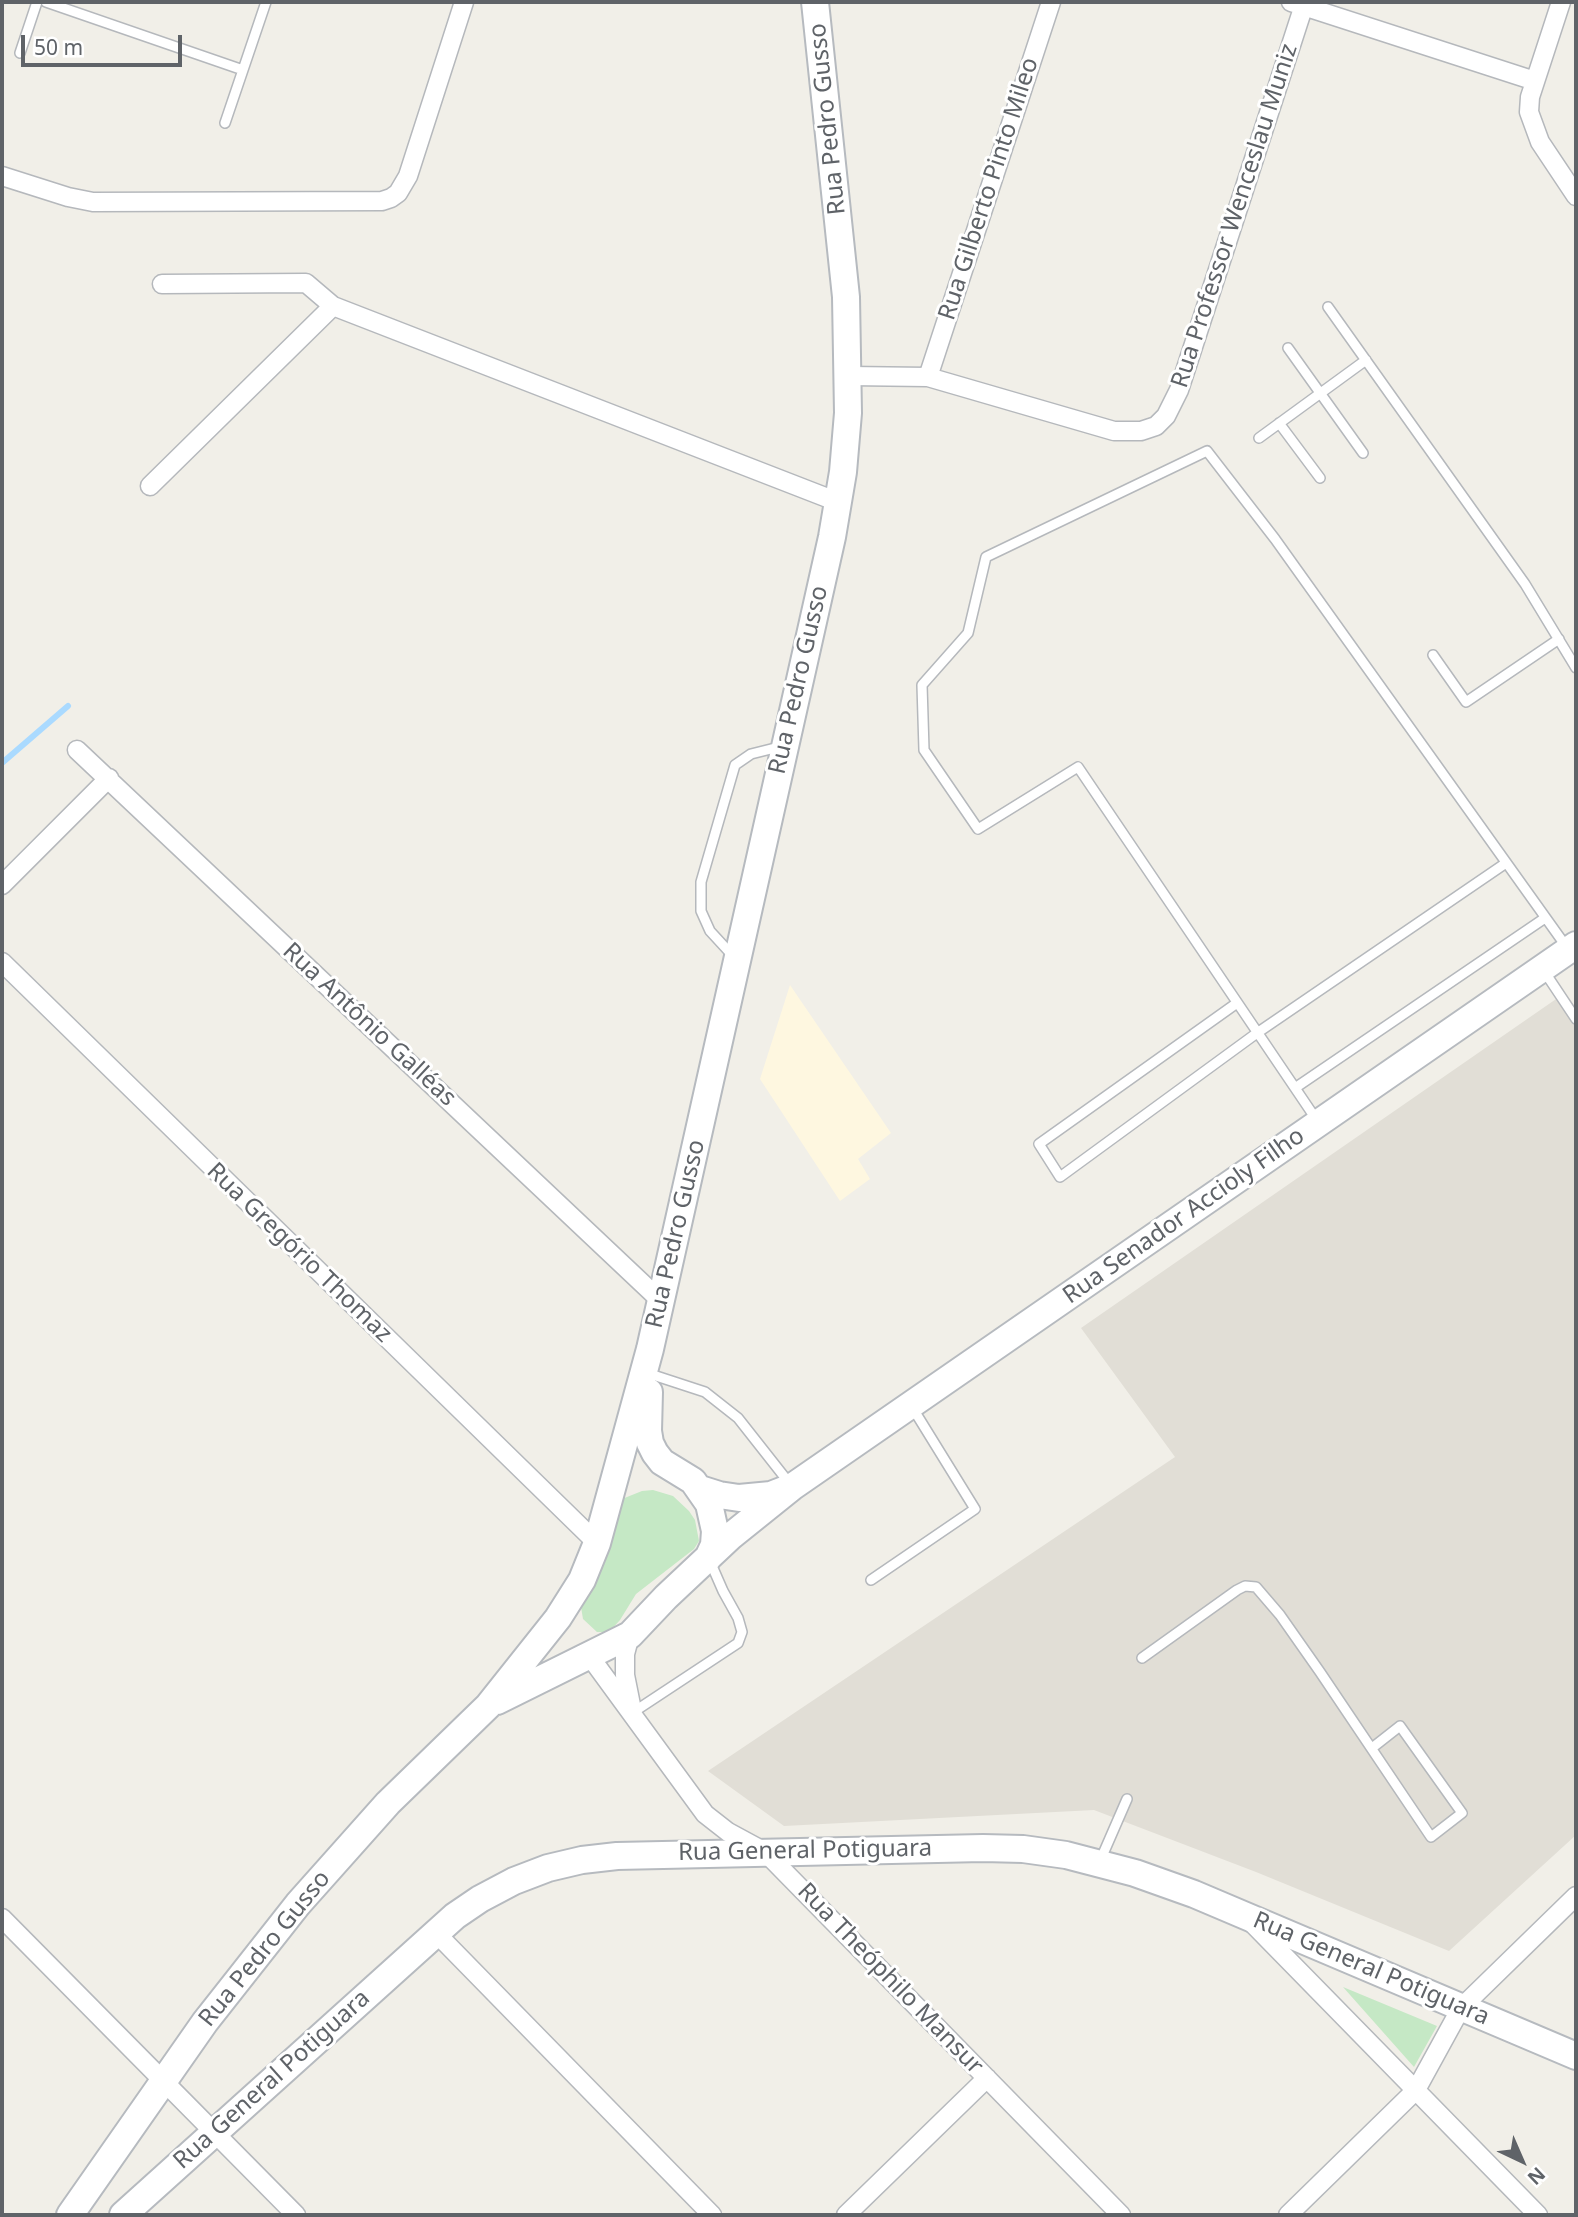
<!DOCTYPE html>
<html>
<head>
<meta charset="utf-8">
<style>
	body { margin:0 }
	#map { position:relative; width:1578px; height:2217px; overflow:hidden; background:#f1efe8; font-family:"Noto Sans",sans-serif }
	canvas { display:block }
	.frame { position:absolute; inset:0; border:4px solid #5f6368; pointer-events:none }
	.north { position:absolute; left:1487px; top:2126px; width:70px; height:70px; -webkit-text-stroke:5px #fff; paint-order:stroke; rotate:136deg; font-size:19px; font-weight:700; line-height:28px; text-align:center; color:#5f6368 }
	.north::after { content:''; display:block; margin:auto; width:24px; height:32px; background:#5f6368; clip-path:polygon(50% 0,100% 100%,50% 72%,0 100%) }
	.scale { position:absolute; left:21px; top:35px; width:161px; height:32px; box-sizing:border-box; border:4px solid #5f6368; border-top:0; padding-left:9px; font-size:21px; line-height:24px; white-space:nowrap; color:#5f6368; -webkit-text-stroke:5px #fff; paint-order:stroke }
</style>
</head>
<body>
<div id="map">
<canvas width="1578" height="2217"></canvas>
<div class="frame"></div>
<div class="north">N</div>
<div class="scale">50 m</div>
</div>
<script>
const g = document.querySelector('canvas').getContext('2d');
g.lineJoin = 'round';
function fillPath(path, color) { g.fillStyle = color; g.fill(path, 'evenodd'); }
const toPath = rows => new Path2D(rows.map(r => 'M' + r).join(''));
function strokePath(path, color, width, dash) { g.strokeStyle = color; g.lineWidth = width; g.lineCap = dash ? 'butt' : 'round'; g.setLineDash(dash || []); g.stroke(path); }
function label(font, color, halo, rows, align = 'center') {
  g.font = font + ' "Noto Sans",sans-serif'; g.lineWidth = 6; g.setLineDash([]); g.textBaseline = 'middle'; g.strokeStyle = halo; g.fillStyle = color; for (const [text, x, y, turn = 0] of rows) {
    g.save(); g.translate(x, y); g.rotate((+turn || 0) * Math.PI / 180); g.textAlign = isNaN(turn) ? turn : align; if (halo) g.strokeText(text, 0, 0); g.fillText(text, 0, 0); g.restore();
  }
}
const commercial = toPath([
	[790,985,891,1133,858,1159,870,1179,840,1201,760,1079]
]);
const education = toPath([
	[1559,997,1576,1021,1576,1835,1449,1951,1256,1872,1094,1810,784,1826,708,1771,1175,1457,1081,1328]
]);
const green = toPath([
	[653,1490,673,1496,689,1511,695,1520,699,1541,694,1549,636,1594,620,1620,609,1632,597,1632,583,1619,581,1607,590,1594,605,1562,622,1499,642,1491],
	[1343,1987,1437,2026,1414,2067]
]);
const stream = toPath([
	[2,763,68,706]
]);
const lane = toPath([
	[46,2,243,70],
	[20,53,37,2],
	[225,123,266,2],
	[1328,307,1525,584,1576,668],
	[1288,348,1363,453],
	[1279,423,1320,478],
	[1259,438,1366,360],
	[1433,655,1466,702,1559,639],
	[733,956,710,931,701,911,701,882,735,765,751,754,783,746],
	[1544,971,1576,1019],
	[1237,1003,1039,1144,1060,1177,1257,1033,1506,863],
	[1295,1088,1545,918],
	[1316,1119,1078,767,978,829,924,750,922,685,968,633,986,557,1207,451,1275,539,1568,949],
	[650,1374,705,1392,738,1418,790,1484],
	[871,1580,975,1509,912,1407],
	[1142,1658,1237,1590,1245,1586,1256,1587,1280,1615,1320,1672,1431,1837,1462,1813,1400,1726,1372,1748],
	[632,1713,738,1643,742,1632,738,1618,723,1591,709,1559],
	[1100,1861,1127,1799]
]);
const street = toPath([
	[1291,2,1535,81],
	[1561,2,1530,97,1529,112,1540,142,1576,196],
	[2,176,68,197,93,202,382,201,391,198,398,193,408,176,464,2],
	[162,284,306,283,333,306,838,502],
	[849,376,928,377,1114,431,1141,431,1156,426,1166,416,1179,390,1305,2],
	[928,377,1051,2],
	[150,486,333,306],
	[77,750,661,1301],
	[2,885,109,778],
	[2,962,597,1543],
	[630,1635,625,1654,625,1675,632,1710],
	[588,1654,705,1814,728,1832,765,1852,1121,2215],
	[2,1918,296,2215],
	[1252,1923,1538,2215],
	[435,1932,712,2215],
	[846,2215,987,2078],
	[1288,2215,1416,2090,1461,2008,1576,1896]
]);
const secondary = toPath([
	[649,1392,648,1431,650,1443,655,1453,662,1462,693,1481,709,1504,715,1531,714,1545,708,1558],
	[700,1489,719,1495,739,1498,771,1495,784,1490],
	[497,1701,630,1635,666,1597,731,1536,792,1487,1576,945],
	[70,2215,205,2022,298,1904,388,1803,488,1706,558,1618,582,1580,597,1543,650,1349,832,537,843,472,848,413,846,297,815,2],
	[123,2215,455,1916,480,1899,514,1881,548,1868,582,1860,617,1856,983,1848,1023,1849,1066,1855,1135,1873,1194,1894,1576,2056]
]);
const streetNames = [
	["Rua Pedro Gusso",828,119,-96],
	["Rua Gilberto Pinto Mileo",989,189,-72],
	["Rua Professor Wenceslau Muniz",1235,216,-72],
	["Rua Pedro Gusso",799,680,-77],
	["Rua Antônio Galléas",369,1025,43],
	["Rua Senador Accioly Filho",1184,1216,-35],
	["Rua Pedro Gusso",676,1234,-77],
	["Rua Gregório Thomaz",299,1253,44],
	["Rua General Potiguara",805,1851,-1],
	["Rua Pedro Gusso",265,1949,-51],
	["Rua General Potiguara",1371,1969,23],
	["Rua Theóphilo Mansur",890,1979,46],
	["Rua General Potiguara",272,2080,-42]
];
fillPath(commercial, '#fef7e0');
fillPath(education, '#e1ded6');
fillPath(green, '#c5e8c5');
strokePath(stream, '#aadaff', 6);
strokePath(lane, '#b5b8bc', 12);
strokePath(street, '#b5b8bc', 21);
strokePath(secondary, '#b6babf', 30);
strokePath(lane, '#fff', 9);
strokePath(street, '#fff', 18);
strokePath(secondary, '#fff', 26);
label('24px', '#5f6368', '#fff', streetNames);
</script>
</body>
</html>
